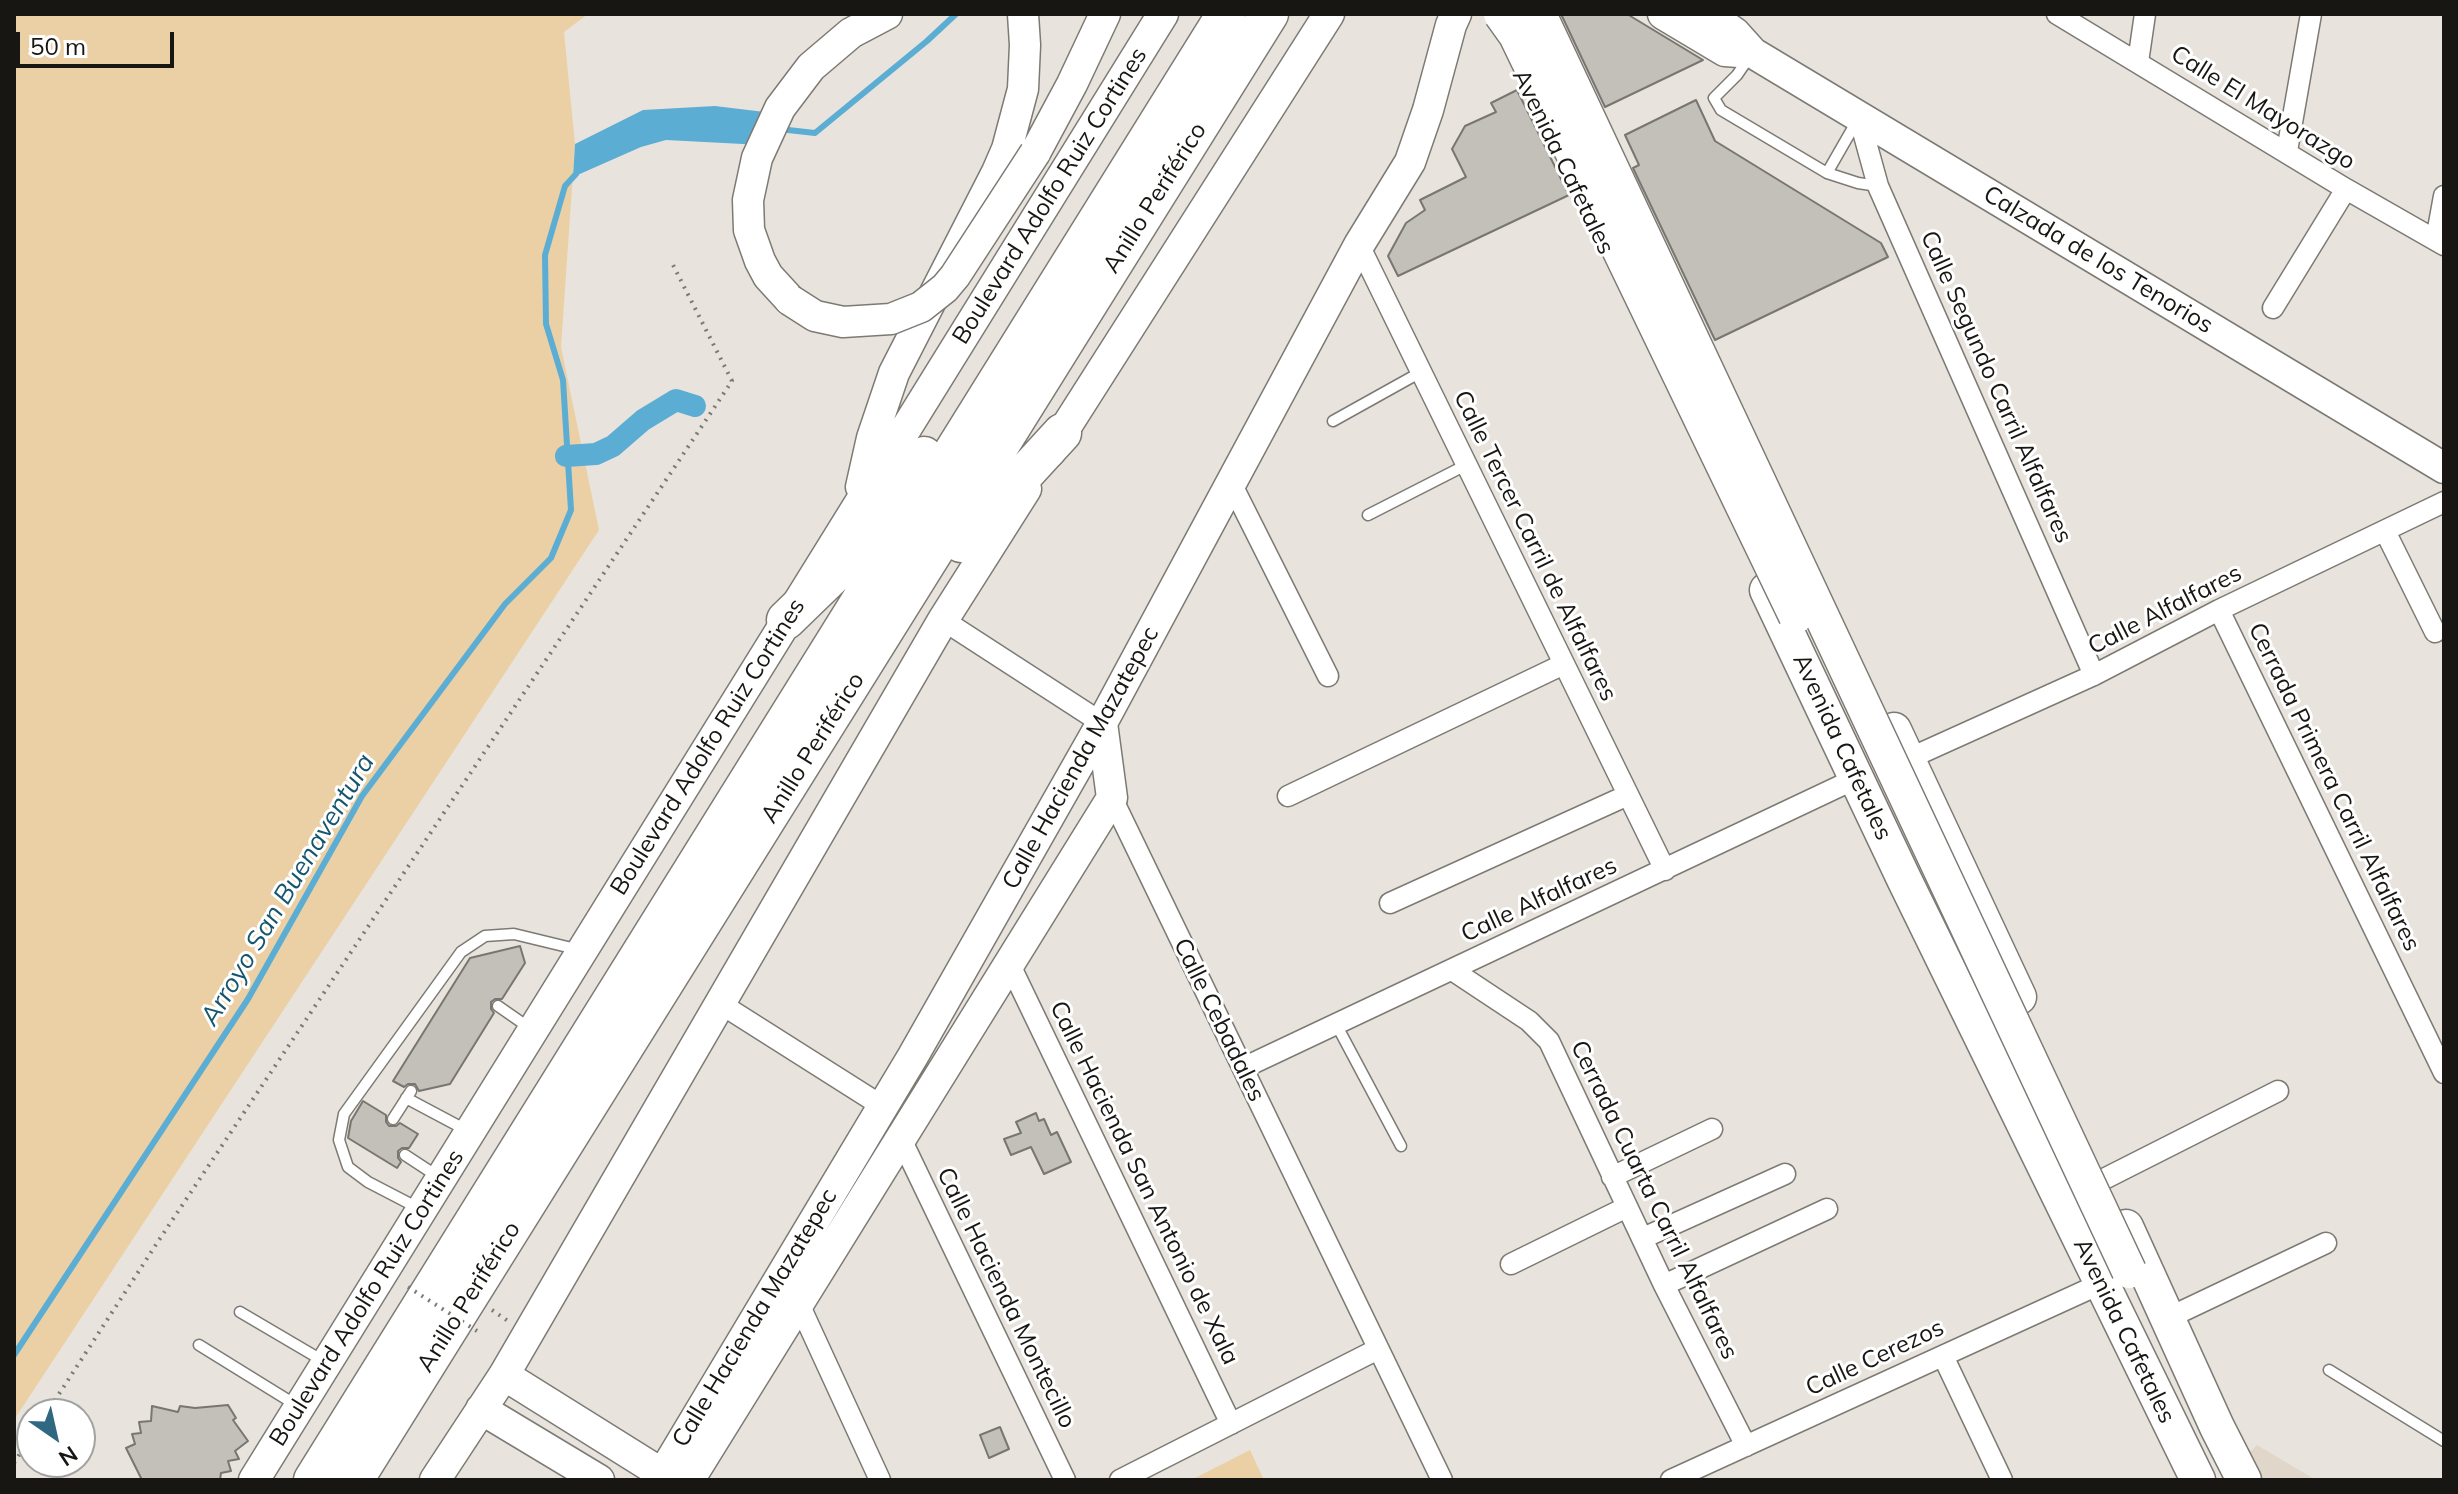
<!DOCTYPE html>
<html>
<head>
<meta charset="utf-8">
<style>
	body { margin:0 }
	#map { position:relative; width:2458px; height:1494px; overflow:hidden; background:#e8e4dd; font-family:Mulish,sans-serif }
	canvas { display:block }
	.frame { position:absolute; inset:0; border:16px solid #171613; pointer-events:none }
	.north { position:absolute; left:16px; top:1398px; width:80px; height:80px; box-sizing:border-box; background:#fff; border:2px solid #a2a2a1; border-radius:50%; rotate:146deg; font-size:22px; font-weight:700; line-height:32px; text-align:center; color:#171613 }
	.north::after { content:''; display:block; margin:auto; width:28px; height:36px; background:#306882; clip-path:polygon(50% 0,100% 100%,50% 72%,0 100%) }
	.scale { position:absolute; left:16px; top:32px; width:158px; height:36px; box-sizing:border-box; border:4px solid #171613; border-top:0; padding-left:10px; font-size:24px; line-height:28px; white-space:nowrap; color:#171613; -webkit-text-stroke:6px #fff; paint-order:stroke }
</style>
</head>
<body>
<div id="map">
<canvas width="2458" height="1494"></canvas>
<div class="frame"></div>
<div class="north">N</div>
<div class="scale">50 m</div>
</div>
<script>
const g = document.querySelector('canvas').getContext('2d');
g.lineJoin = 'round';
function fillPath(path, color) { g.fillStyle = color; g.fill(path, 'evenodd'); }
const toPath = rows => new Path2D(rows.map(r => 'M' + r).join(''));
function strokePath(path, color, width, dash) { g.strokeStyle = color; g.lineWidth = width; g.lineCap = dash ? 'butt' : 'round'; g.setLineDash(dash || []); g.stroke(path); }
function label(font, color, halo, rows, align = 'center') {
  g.font = font + ' Mulish,sans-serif'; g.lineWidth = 6; g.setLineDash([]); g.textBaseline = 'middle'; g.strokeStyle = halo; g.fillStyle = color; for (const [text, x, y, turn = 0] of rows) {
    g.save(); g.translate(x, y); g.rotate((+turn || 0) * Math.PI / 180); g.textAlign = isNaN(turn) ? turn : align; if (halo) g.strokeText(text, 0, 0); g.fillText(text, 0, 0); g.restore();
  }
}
const built = toPath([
	[2257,1445,2316,1480,2263,1480,2249,1453]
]);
const green = toPath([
	[14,14,588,14,564,32,575,144,561,347,599,530,14,1420],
	[1250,1450,1264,1480,1191,1480]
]);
const water = toPath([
	[715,106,773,113,762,145,666,140,641,147,573,177,575,144,643,110]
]);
const stream = toPath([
	[779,129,815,133,927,41,956,14],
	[14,1355,248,999,362,796,505,604,551,558,571,510,563,380,546,324,545,255,565,186,576,174]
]);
const canal = toPath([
	[566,456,596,454,613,446,643,420,676,400,695,406]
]);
const building = toPath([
	[1561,14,1627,14,1703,60,1605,107,1561,14],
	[1517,90,1569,195,1398,276,1388,256,1406,223,1425,210,1420,200,1466,177,1452,149,1465,126,1496,112,1491,103,1517,90],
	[1696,100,1715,141,1881,243,1888,257,1715,340,1633,168,1639,165,1625,135,1696,100],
	[520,946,525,963,502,999,495,999,491,1002,491,1009,494,1013,450,1084,419,1091,415,1084,408,1084,404,1087,393,1081,470,958,520,946],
	[363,1101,386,1115,386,1122,389,1126,396,1126,400,1123,418,1134,409,1148,402,1148,398,1151,398,1158,401,1162,397,1168,348,1138,351,1121,363,1101],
	[1036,1113,1039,1121,1044,1119,1051,1135,1057,1132,1071,1162,1044,1174,1031,1147,1011,1155,1004,1139,1021,1133,1016,1122,1036,1113],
	[228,1405,236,1418,233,1420,248,1441,235,1451,239,1459,228,1461,231,1471,221,1473,220,1480,142,1480,126,1448,135,1444,132,1434,141,1433,139,1422,151,1421,152,1406,178,1412,180,1406,195,1408,228,1405],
	[1000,1427,1009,1449,989,1458,980,1435,1000,1427]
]);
const path = toPath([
	[492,1310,508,1321],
	[46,1414,159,1240,732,381,672,263],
	[14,1463,32,1435]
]);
const lane = toPath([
	[1750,56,1737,75,1714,98,1721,110,1827,173,1858,183,1878,186],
	[1827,173,1858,119],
	[1333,421,1421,372],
	[1368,515,1466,465],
	[498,1006,531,1029],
	[1336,1024,1401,1146],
	[406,1098,468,1131],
	[393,1119,411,1091],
	[405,1155,437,1176],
	[420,1209,368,1182,348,1167,339,1140,344,1114,461,952,485,936,514,934,580,950],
	[240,1312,325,1362],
	[199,1345,296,1405],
	[2329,1370,2444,1441]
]);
const street = toPath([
	[2057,14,2346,189,2444,245],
	[2138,62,2145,14],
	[1859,117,1878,186,2094,675],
	[2287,151,2311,14],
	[2436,240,2444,196],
	[1359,245,1665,870],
	[2273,308,2346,189],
	[1231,483,1328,676],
	[2385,531,2435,632],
	[2219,610,2444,1073],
	[943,620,1102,723],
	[1908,759,2094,675,2219,610,2444,502],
	[1288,796,1564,664],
	[1112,798,1442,1480],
	[1390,903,1628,795],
	[1010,965,1231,1424],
	[1452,970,1529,1021,1549,1041,1664,1285,1746,1446],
	[721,1004,882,1106],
	[1243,1068,1857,778],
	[901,1139,1065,1480],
	[1612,1177,1712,1129],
	[2104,1179,2278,1091],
	[1643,1238,1785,1174],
	[1511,1264,1627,1207],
	[1664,1285,1827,1209],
	[799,1304,880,1480],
	[2168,1318,2326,1243],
	[1943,1356,2002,1480],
	[1120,1480,1378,1349],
	[1671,1480,2100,1284]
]);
const secondary = toPath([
	[1663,14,1725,51,1753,53],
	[1708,14,1735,33,1753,53,2444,468],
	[1035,153,1072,84,1105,14],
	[790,300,768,276,760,261,749,230,748,200,757,158,780,108,811,67,851,33,887,14],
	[1050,452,1329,14],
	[861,487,872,438,894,373,997,172,1007,149,1023,89,1025,45,1023,14],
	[504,1375,672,1480],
	[481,1409,599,1480],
	[254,1480,1163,14],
	[435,1480,504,1375,943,620,1026,489],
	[659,1480,913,1056,1102,723,1359,245,1410,162,1428,110,1451,25,1456,14],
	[689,1480,1112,798,1102,723]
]);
const primary = toPath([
	[1767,590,1904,879,2198,1480],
	[1894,730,2019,997],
	[2126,1227,2217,1427,2244,1480]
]);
const highway = toPath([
	[961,543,1062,433],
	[786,620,849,559,924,456],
	[313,1480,1226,14],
	[354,1480,1269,14]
]);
const pathBridge = toPath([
	[408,1287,477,1331]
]);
const secondaryBridge = toPath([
	[790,300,815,316,843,322,891,319,921,307,945,288,955,276,1035,153]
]);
const primaryBridge = toPath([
	[1501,14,1516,35,1796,616],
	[1539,14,2129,1271]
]);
const streetNames = [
	["Calle El Mayorazgo",2263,108,32],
	["Avenida Cafetales",1563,162,64],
	["Boulevard Adolfo Ruiz Cortines",1050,196,-58],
	["Anillo Periférico",1155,198,-58],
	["Calzada de los Tenorios",2098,260,31],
	["Calle Segundo Carril Alfalfares",1996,387,66],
	["Calle Tercer Carril de Alfalfares",1535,546,64],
	["Calle Alfalfares",2165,610,-27],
	["Boulevard Adolfo Ruiz Cortines",708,747,-58],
	["Avenida Cafetales",1842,747,65],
	["Anillo Periférico",813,748,-58],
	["Calle Hacienda Mazatepec",1081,758,-61],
	["Cerrada Primera Carril Alfalfares",2334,787,64],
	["Calle Alfalfares",1539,900,-25],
	["Calle Cebadales",1219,1020,64],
	["Calle Hacienda San Antonio de Xala",1144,1183,64],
	["Cerrada Cuarta Carril Alfalfares",1654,1200,64],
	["Anillo Periférico",469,1297,-58],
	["Boulevard Adolfo Ruiz Cortines",367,1298,-58],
	["Calle Hacienda Montecillo",1006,1298,64],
	["Calle Hacienda Mazatepec",755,1318,-59],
	["Avenida Cafetales",2124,1331,64],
	["Calle Cerezos",1875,1358,-25]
];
const waterNames = [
	["Arroyo San Buenaventura",288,890,-59]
];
fillPath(built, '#e0d7ca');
fillPath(green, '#ebd0a6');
fillPath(water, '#5cadd3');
strokePath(stream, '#5cadd3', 6);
strokePath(canal, '#5cadd3', 22);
fillPath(building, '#c3bfb9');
strokePath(building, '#797570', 2);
strokePath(lane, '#7d7a74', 13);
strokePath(street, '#7d7a74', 23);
strokePath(secondary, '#7d7a74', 33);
strokePath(primary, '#7d7a74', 37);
strokePath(highway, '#7d7a74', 41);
strokePath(path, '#7c7a75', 4, [2, 6]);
strokePath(lane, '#fff', 10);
strokePath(street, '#fff', 20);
strokePath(secondary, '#fff', 30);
strokePath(primary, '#fff', 34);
strokePath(highway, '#fff', 38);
strokePath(secondaryBridge, '#7d7a74', 33, []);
strokePath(primaryBridge, '#7d7a74', 37, []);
strokePath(pathBridge, '#7c7a75', 4, [2, 6]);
strokePath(secondaryBridge, '#fff', 30);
strokePath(primaryBridge, '#fff', 34);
label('24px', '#171613', '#fff', streetNames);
label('italic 26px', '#145670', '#fff', waterNames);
</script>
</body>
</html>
